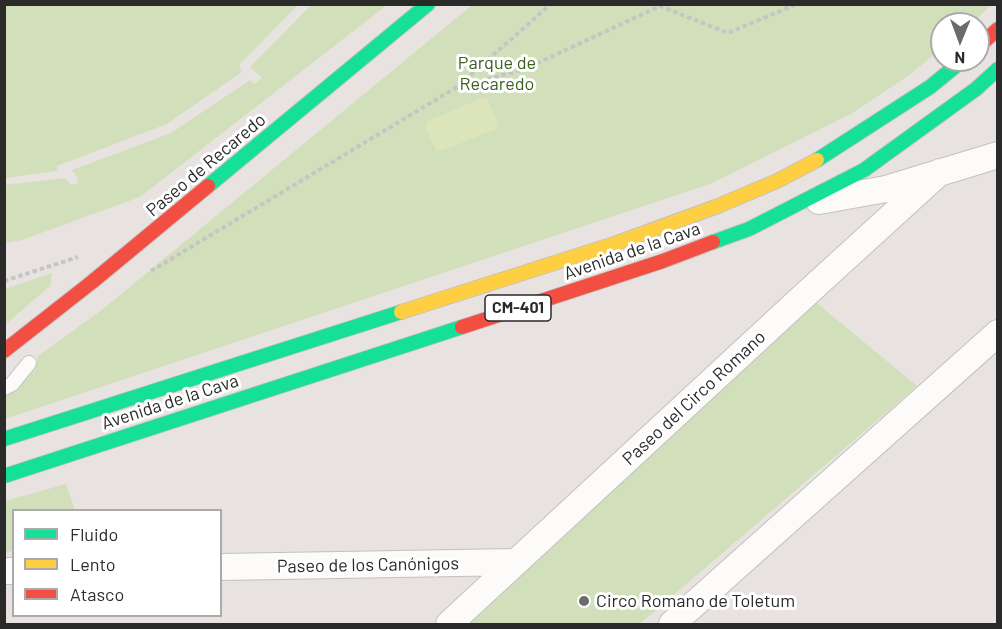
<!DOCTYPE html>
<html>
<head>
<meta charset="utf-8">
<style>
	body { margin:0 }
	#map { position:relative; width:1002px; height:629px; overflow:hidden; background:#e8e3e0; font-family:Barlow,sans-serif }
	canvas { display:block }
	.frame { position:absolute; inset:0; border:6px solid #2a2a2a; pointer-events:none }
	.legend { position:absolute; left:12px; top:509px; width:210px; height:108px; box-sizing:border-box; background:#fff; border:2px solid #aaa; margin:0; padding:8px 10px; list-style:none; font-size:18px; color:#2a2a2a }
	.legend li { display:flex; align-items:center; gap:12px; height:30px }
	.legend b { width:30px; border:2px solid #aaa }
	.north { position:absolute; left:930px; top:12px; width:60px; height:60px; box-sizing:border-box; background:#fff; border:2px solid #aaa; border-radius:50%; rotate:181deg; font-size:16px; font-weight:700; line-height:24px; text-align:center; color:#2a2a2a }
	.north::after { content:''; display:block; margin:auto; width:21px; height:27px; background:#6c6b6a; clip-path:polygon(50% 0,100% 100%,50% 72%,0 100%) }
</style>
</head>
<body>
<div id="map">
<canvas width="1002" height="629"></canvas>
<div class="frame"></div>
<ul class="legend">
<li><b style="height:8px;background:#16e098"></b>Fluido</li>
<li><b style="height:8px;background:#ffcf43"></b>Lento</li>
<li><b style="height:8px;background:#f24e42"></b>Atasco</li>
</ul>
<div class="north">N</div>
</div>
<script>
const g = document.querySelector('canvas').getContext('2d');
g.lineJoin = 'round';
function fillPath(path, color) { g.fillStyle = color; g.fill(path, 'evenodd'); }
const toPath = rows => new Path2D(rows.map(r => 'M' + r).join(''));
function strokePath(path, color, width, dash) { g.strokeStyle = color; g.lineWidth = width; g.lineCap = dash ? 'butt' : 'round'; g.setLineDash(dash || []); g.stroke(path); }
function label(font, color, halo, rows, align = 'center') {
  g.font = font + ' Barlow,sans-serif'; g.lineWidth = 6; g.setLineDash([]); g.textBaseline = 'middle'; g.strokeStyle = halo; g.fillStyle = color; for (const [text, x, y, turn = 0] of rows) {
    g.save(); g.translate(x, y); g.rotate((+turn || 0) * Math.PI / 180); g.textAlign = isNaN(turn) ? turn : align; if (halo) g.strokeText(text, 0, 0); g.fillText(text, 0, 0); g.restore();
  }
}
const green = toPath([
	[4,5,5,4,298,5,239,65,242,72,167,124,57,166,57,171,5,178],
	[311,5,387,5,140,197,22,240,5,243,5,185,65,178,70,184,77,184,78,179,72,170,171,133,250,80,255,84,262,78,250,67],
	[472,5,991,5,972,24,942,24,942,48,908,76,851,114,710,184,5,419,4,398,36,369,38,356,103,309],
	[52,273,50,286,5,325,5,289],
	[812,299,917,386,640,624,465,624],
	[66,484,75,510,14,510,13,551,5,552,5,501]
]);
const pitch = toPath([
	[482,98,488,100,498,124,496,129,441,151,436,150,425,127,428,121]
]);
const path = toPath([
	[458,87,525,69,660,6,728,33,797,4],
	[151,271,457,87,551,4],
	[4,281,78,257]
]);
const lane = toPath([
	[4,388,12,384,29,363]
]);
const street = toPath([
	[819,201,886,189,998,155],
	[220,567,516,562],
	[4,571,14,571],
	[449,624,805,295,940,172],
	[672,624,998,333]
]);
const fast = toPath([
	[817,160,930,87,963,60],
	[208,186,428,4],
	[713,242,749,229,864,170,976,89,998,69],
	[4,439,401,312],
	[4,476,462,327]
]);
const slow = toPath([
	[401,312,617,243,718,206,777,181,817,160]
]);
const jam = toPath([
	[978,47,998,29],
	[462,327,663,261,713,242],
	[4,351,92,282,208,186]
]);
const markers = [
	[584,601,6,"#6c6b6a"]
];
const shields = [
	[518,308,66]
];
const shieldNames = [
	["CM-401",518,308]
];
const parkNames = [
	["Parque de",497,63],
	["Recaredo",497,84]
];
const streetNames = [
	["Paseo de Recaredo",206,165,-40],
	["Avenida de la Cava",632,251,-19],
	["Paseo del Circo Romano",694,398,-43],
	["Avenida de la Cava",170,402,-18],
	["Paseo de los Canónigos",368,565,-1]
];
const poiNames = [
	["Circo Romano de Toletum",596,601]
];
fillPath(green, '#d1e0bb');
fillPath(pitch, '#dce4b9');
strokePath(lane, '#c2c1c1', 16);
strokePath(street, '#c2c1c1', 28);
strokePath(fast, '#c2c1c1', 16);
strokePath(slow, '#c2c1c1', 16);
strokePath(jam, '#c2c1c1', 16);
strokePath(path, '#c6c5c5', 4, [4.5, 3]);
strokePath(lane, '#fcfbfa', 14);
strokePath(street, '#fcfbfa', 26);
strokePath(fast, '#16e098', 14);
strokePath(slow, '#ffcf43', 14);
strokePath(jam, '#f24e42', 14);
for (const [x, y, r, color] of markers) { const dot = new Path2D(); dot.arc(x, y, r, 0, 2 * Math.PI); g.fillStyle = color; g.fill(dot); strokePath(dot, '#fff', 2); }
for (const [x, y, w] of shields) { const box = new Path2D(); box.roundRect(x - w / 2, y - 13, w, 26, 4.5); g.fillStyle = '#fff'; g.fill(box); strokePath(box, '#2a2a2a', 1.5); }
label('bold 16px', '#2a2a2a', null, shieldNames);
label('18px', '#38621e', '#fff', parkNames);
label('18px', '#2a2a2a', '#fff', streetNames);
label('18px', '#2a2a2a', '#fff', poiNames, 'left');
</script>
</body>
</html>
